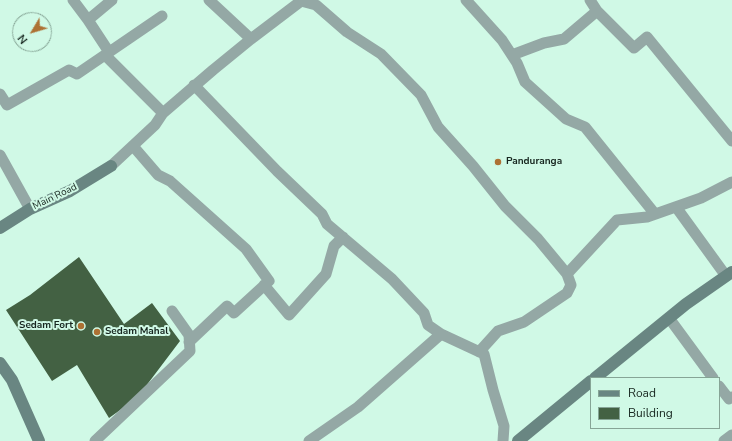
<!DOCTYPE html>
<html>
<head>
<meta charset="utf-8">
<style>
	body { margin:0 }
	#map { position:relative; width:732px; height:441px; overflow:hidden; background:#d0f9e6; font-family:"Nunito Sans",sans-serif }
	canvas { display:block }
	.legend { position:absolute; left:590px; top:377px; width:130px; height:52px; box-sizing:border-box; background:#d0f9e6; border:1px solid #86a596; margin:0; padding:5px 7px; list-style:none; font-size:12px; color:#17261f }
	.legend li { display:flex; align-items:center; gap:8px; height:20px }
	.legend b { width:20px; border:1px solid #86a596 }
	.north { position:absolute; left:12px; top:12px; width:40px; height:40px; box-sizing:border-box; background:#d0f9e6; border:1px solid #86a596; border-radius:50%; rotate:232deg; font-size:11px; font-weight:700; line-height:16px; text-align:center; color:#17261f }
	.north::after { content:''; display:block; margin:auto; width:14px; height:18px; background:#ad7134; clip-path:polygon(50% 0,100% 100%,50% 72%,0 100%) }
</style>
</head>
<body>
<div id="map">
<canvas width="732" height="441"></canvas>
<ul class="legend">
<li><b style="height:5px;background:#698682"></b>Road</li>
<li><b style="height:11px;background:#436143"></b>Building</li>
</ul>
<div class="north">N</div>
</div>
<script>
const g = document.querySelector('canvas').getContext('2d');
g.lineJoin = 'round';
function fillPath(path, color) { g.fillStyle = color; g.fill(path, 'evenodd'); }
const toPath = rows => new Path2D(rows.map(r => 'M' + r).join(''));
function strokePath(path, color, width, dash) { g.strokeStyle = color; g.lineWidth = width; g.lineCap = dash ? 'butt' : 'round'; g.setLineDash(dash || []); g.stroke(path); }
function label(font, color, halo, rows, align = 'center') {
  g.font = font + ' "Nunito Sans",sans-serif'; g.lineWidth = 4; g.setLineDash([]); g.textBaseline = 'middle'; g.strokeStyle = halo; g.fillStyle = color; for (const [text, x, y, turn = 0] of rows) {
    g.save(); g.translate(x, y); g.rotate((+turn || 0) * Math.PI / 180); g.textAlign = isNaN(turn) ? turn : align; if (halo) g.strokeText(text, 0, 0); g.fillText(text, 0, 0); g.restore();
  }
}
const building = toPath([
	[79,257,124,324,152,303,180,341,146,386,130,403,109,418,77,365,52,381,6,310,30,295]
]);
const street = toPath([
	[73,0,88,20,109,52],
	[209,0,251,39],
	[466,0,502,40,517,63,525,82,566,119,585,127,655,214],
	[590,0,597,11,634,48,647,37,732,141],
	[88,20,112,0],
	[105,55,163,113],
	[512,55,544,43,564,39,597,11],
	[194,85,277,171,322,214,327,224,392,279,424,313,428,325,441,334],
	[0,94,7,105,69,70,77,74,162,16],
	[133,146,158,175,170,181,246,249,269,281,234,313,227,306,189,342],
	[0,155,30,209],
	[111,166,155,125,163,113,213,70,251,39,301,1,316,5,347,32,381,54,421,95,438,127,473,166,505,206,538,239,567,274,571,285,567,293,524,322,498,331,479,352],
	[676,207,726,276],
	[567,274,617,220,647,217,701,198,732,182],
	[264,285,289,315,326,274,334,246,343,237],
	[669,318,713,378],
	[719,386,729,399,732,397],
	[95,441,190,351,189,335,172,311],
	[309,441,358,407,441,334,484,354,493,390,504,426,503,441],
	[724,441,732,435]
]);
const secondary = toPath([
	[0,228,30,209,70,191,111,166],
	[0,363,12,380,39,441],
	[595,378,686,304,732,272],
	[518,441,591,381]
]);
const markers = [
	[498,162,4,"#ad7134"],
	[81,326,4,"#ad7134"],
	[97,332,4,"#ad7134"]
];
const poiNames = [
	["Panduranga",506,162],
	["Sedam Fort",73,326,"right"],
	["Sedam Mahal",105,332]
];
const streetNames = [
	["Main Road",55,197,-26]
];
fillPath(building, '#436143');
strokePath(street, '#94a8a5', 11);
strokePath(secondary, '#698682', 12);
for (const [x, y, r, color] of markers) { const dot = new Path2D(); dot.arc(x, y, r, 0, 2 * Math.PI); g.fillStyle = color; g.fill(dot); strokePath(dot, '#d0f9e6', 1.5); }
label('bold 10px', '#17261f', '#d0f9e6', poiNames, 'left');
label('10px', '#17261f', '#d0f9e6', streetNames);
</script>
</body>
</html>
